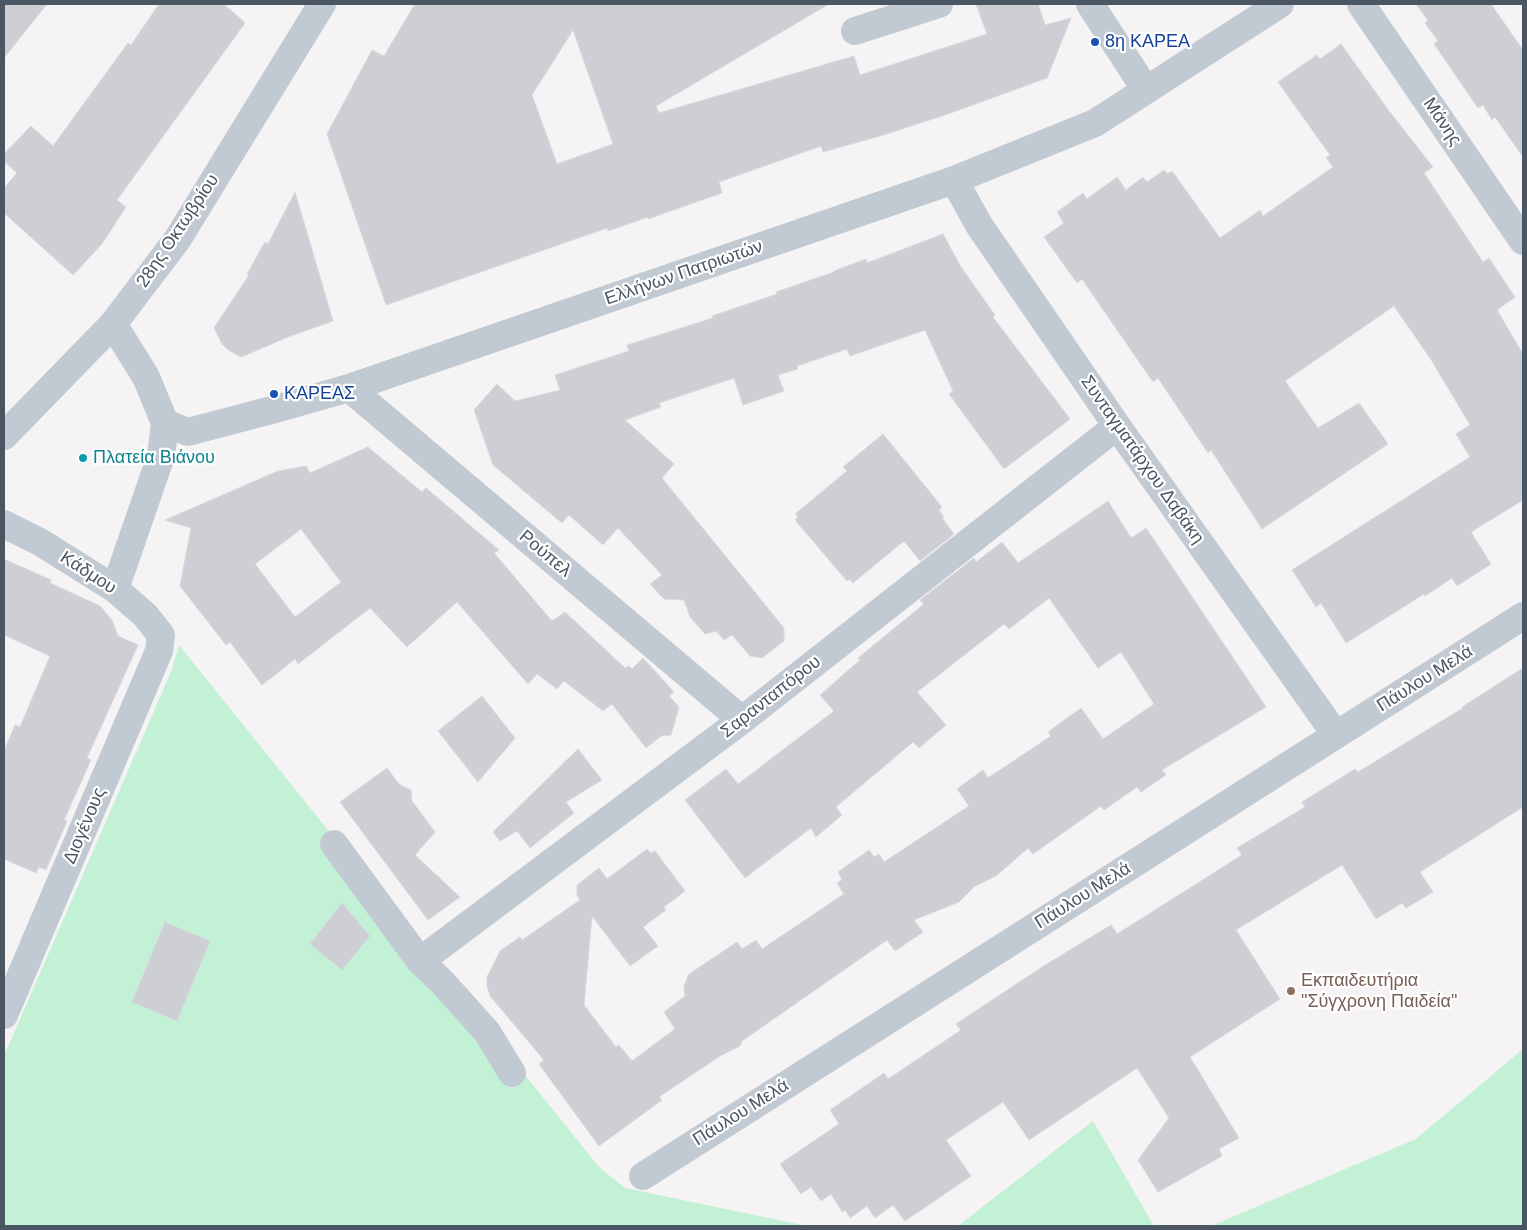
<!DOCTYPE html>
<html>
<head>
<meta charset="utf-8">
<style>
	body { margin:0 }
	#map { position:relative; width:1527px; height:1230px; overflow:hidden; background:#f5f3f3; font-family:Helvetica,sans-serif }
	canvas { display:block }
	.frame { position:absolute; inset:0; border:5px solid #4a5661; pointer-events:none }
</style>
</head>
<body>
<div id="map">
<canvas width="1527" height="1230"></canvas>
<div class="frame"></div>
</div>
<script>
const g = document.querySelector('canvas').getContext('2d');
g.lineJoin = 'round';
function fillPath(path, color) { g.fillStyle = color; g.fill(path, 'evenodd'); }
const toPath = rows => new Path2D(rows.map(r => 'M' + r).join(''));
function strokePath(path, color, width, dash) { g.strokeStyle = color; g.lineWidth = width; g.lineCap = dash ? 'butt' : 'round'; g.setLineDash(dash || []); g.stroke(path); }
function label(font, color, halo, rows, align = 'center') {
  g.font = font + ' Helvetica,sans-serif'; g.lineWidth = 4.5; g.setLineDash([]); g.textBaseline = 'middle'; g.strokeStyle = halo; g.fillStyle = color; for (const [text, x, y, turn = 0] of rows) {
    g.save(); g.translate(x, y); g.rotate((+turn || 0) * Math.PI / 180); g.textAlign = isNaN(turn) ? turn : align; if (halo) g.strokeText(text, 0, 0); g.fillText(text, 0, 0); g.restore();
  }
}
const green = toPath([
	[179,645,599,1167,625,1188,807,1226,4,1226,4,1056,171,672],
	[1523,1049,1523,1226,1211,1226,1416,1139],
	[1093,1121,1154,1226,958,1226]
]);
const building = toPath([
	[4,4,47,4,4,58,4,4],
	[159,4,224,4,245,23,117,200,126,207,102,244,73,275,4,213,4,188,17,173,4,161,4,154,31,126,53,146,128,43,131,45,159,4],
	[415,4,829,4,656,106,659,113,854,56,860,75,987,34,976,4,1038,4,1045,25,1071,18,1047,78,945,115,880,136,823,152,821,146,719,182,722,193,682,207,648,219,648,217,608,231,607,228,386,305,327,134,372,50,384,56,415,4],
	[573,30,613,144,557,164,532,95,573,30],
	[1416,4,1491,4,1523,50,1523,157,1495,117,1492,120,1483,105,1478,108,1434,44,1438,41,1425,23,1428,20,1416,4],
	[1341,44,1389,111,1433,167,1424,173,1483,262,1489,258,1515,297,1497,310,1523,354,1523,500,1471,532,1491,564,1457,586,1452,578,1425,596,1424,594,1346,643,1321,603,1316,607,1292,570,1470,457,1456,434,1470,425,1432,361,1394,306,1285,381,1318,428,1359,403,1388,444,1262,529,1211,450,1208,453,1158,378,1153,382,1082,279,1077,283,1044,237,1064,223,1057,212,1083,193,1087,199,1117,177,1126,190,1143,177,1147,182,1164,170,1167,174,1172,171,1220,238,1260,210,1263,216,1333,167,1326,158,1330,155,1278,82,1317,55,1320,59,1341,44],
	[295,192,333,321,288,337,241,357,228,350,222,344,214,328,249,275,247,274,265,242,268,244,295,192],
	[943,234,961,267,995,315,993,317,1070,419,1004,469,949,394,953,391,925,330,850,356,847,349,797,366,798,369,778,375,784,391,743,405,734,378,659,403,661,407,625,420,674,464,662,478,784,628,784,641,762,658,750,656,732,635,724,640,716,631,705,634,690,617,684,600,664,599,650,584,662,575,618,528,603,545,569,515,562,523,493,465,474,410,497,384,515,401,560,390,555,375,629,351,627,345,713,318,712,316,777,294,776,292,834,272,834,271,866,259,867,263,943,234],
	[883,434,942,507,939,510,944,517,942,518,954,534,920,561,904,541,853,583,850,579,847,581,795,520,798,517,795,514,847,471,843,467,883,434],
	[368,447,422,492,426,488,499,550,494,553,552,621,565,612,625,668,629,666,632,669,643,658,674,692,669,696,679,707,671,735,661,736,646,748,612,704,603,711,564,681,557,689,537,674,528,684,457,602,407,647,370,608,298,664,295,659,262,685,230,642,226,645,180,586,191,528,165,520,278,471,306,466,310,473,368,447],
	[301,529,341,582,295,617,255,564,301,529],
	[1108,501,1131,538,1146,528,1266,707,1162,770,1166,775,1141,792,1137,787,1104,810,1101,806,1033,854,1028,848,996,876,975,886,959,902,914,920,923,932,895,951,887,940,742,1041,740,1046,720,1056,659,1097,662,1100,599,1146,539,1064,544,1060,490,996,487,986,487,977,500,951,520,937,522,940,580,900,577,896,577,885,599,868,607,879,647,849,651,853,655,851,685,891,664,907,666,910,643,927,658,946,630,966,592,916,584,1005,616,1047,619,1045,632,1061,675,1029,664,1012,685,996,684,986,689,974,737,942,742,949,756,940,762,949,844,894,837,883,842,880,838,872,869,850,874,857,879,854,884,862,969,806,957,789,983,770,988,778,1051,736,1048,732,1081,708,1103,739,1154,704,1121,652,1098,668,1049,598,1009,629,1004,624,917,692,946,725,919,748,913,742,836,807,842,815,816,837,811,828,745,878,685,800,726,769,738,784,834,711,820,695,860,660,858,658,924,604,920,600,974,558,976,562,1002,542,1018,563,1108,501],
	[4,559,51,580,50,583,100,606,112,620,118,636,138,645,87,758,91,760,64,820,67,821,46,870,39,867,36,873,4,859,4,751,15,725,20,727,50,656,4,635,4,559],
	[1523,668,1523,807,1420,872,1433,892,1406,908,1402,903,1376,919,1342,865,1236,930,1280,999,1190,1057,1239,1138,1219,1149,1222,1156,1158,1192,1138,1160,1169,1118,1137,1068,1029,1140,1003,1102,946,1140,971,1176,905,1221,893,1205,875,1218,867,1206,850,1218,845,1210,842,1212,831,1194,821,1201,811,1187,801,1194,780,1164,839,1124,830,1110,884,1073,888,1079,961,1030,956,1024,1042,967,1111,925,1117,934,1242,855,1237,848,1305,807,1302,802,1355,769,1358,772,1463,708,1462,707,1523,668],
	[482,696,515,738,478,782,438,731,482,696],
	[578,749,602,780,566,802,574,813,530,848,517,831,500,841,493,832,578,749],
	[387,768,399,784,411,790,412,801,435,832,415,855,460,897,428,920,340,802,387,768],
	[342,903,370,936,342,970,310,944,342,903],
	[165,922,210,941,177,1021,132,1002,165,922]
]);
const minor = toPath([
	[1090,4,1146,90],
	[1361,4,1523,241],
	[855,31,939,4],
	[954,180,979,225,1117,426,1336,735],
	[113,324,146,377,165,423,188,432,279,408,349,388,954,180,1095,123,1280,4],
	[349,388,742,720],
	[4,436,113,324,177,240,322,4],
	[4,524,40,542,115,589,145,615,161,635,159,651,4,1015],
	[115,589,161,456,165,423],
	[334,844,420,961,443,983,487,1032,512,1073],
	[420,961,742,720,1117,426],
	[643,1176,1523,616]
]);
const markers = [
	[1095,42,5,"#1a4fb4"],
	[274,394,5,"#1a4fb4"],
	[83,458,5,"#0f9aa8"],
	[1291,991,5,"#8d6e63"]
];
const transitNames = [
	["8η ΚΑΡΕΑ",1105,42],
	["ΚΑΡΕΑΣ",284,394]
];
const streetNames = [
	["Μάνης",1442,122,56],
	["28ης Οκτωβρίου",178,231,-56],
	["Ελλήνων Πατριωτών",684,273,-19],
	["Συνταγματάρχου Δαβάκη",1142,460,55],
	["Ρούπελ",545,554,40],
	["Κάδμου",88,573,33],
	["Πάυλου Μελά",1425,679,-32],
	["Σαρανταπόρου",771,697,-38],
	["Διογένους",85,826,-67],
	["Πάυλου Μελά",1083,896,-32],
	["Πάυλου Μελά",741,1113,-32]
];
const cultureNames = [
	["Πλατεία Βιάνου",93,458]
];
const educationNames = [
	["Εκπαιδευτήρια",1301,981],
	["\"Σύγχρονη Παιδεία\"",1301,1002]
];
fillPath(green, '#c3f1d5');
fillPath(building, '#cdcfd5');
strokePath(building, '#d7d9de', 1);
strokePath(minor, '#c1cad2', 28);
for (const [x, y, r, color] of markers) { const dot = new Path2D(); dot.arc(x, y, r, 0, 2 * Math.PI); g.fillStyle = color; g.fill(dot); strokePath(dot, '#fff', 2); }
label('18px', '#164399', '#fff', transitNames, 'left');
label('18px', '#4a5661', '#fff', streetNames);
label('18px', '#0d838f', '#fff', cultureNames, 'left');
label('18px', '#785e54', '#fff', educationNames, 'left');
</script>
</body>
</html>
